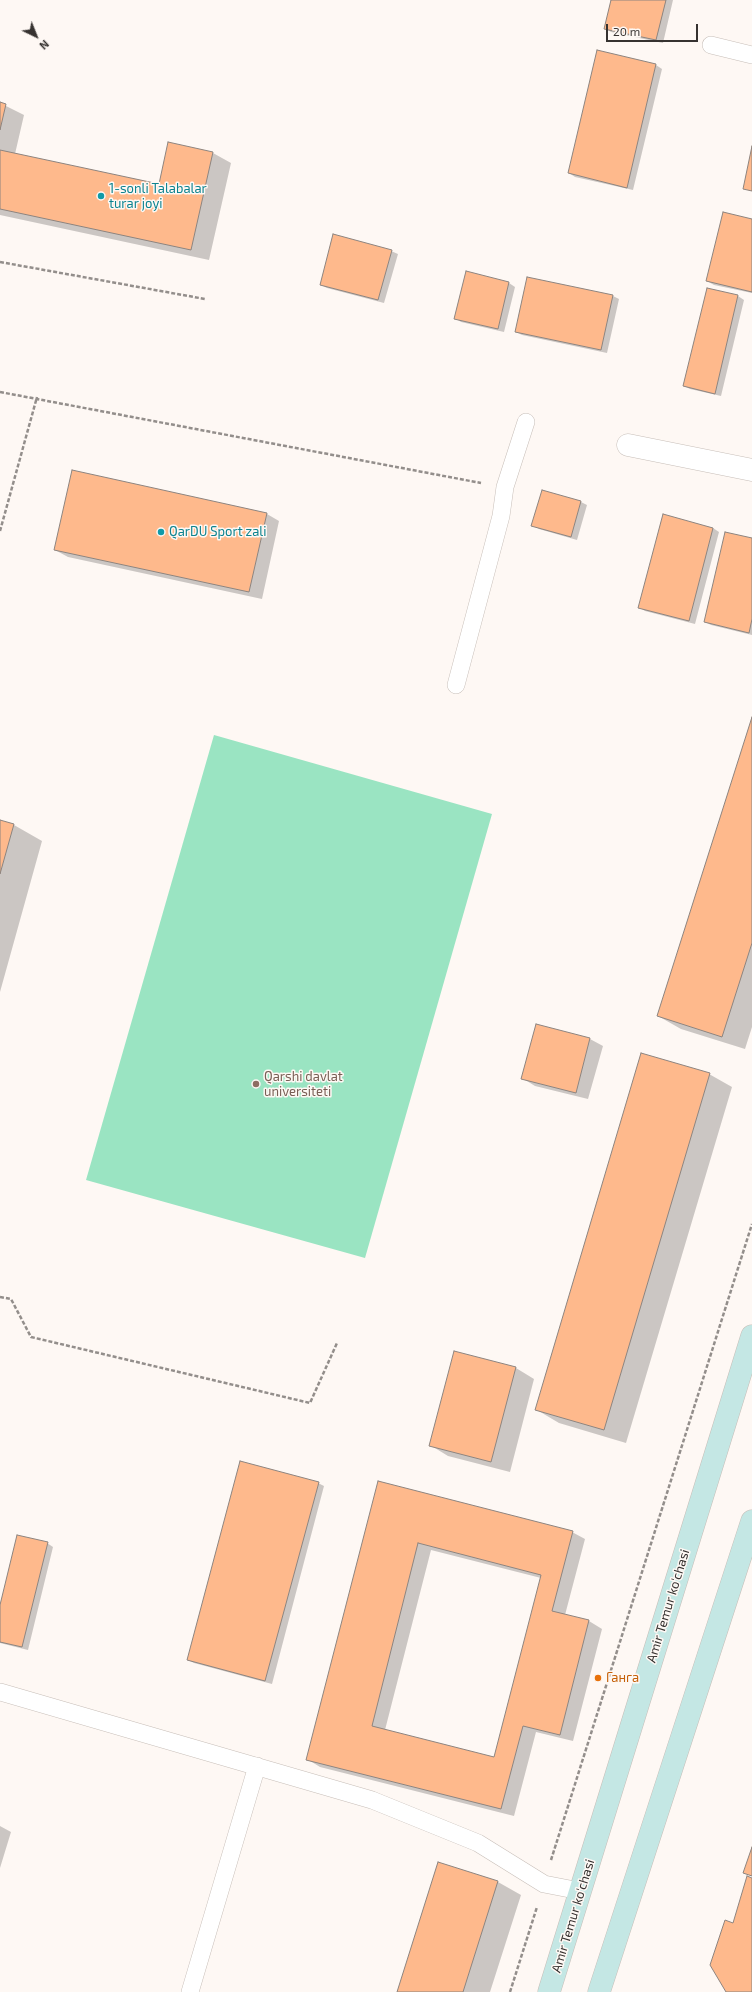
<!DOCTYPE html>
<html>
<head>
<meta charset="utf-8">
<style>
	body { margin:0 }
	#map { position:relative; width:752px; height:1992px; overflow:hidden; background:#fef8f4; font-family:"Exo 2",sans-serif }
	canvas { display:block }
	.north { position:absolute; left:16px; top:16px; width:40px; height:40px; -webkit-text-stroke:3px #fef8f4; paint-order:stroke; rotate:137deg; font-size:11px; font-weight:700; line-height:16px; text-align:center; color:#363230 }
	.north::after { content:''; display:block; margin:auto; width:14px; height:18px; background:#363230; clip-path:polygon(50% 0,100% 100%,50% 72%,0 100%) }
	.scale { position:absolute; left:606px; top:24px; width:92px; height:18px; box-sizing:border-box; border:2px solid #363230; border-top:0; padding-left:5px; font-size:12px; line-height:14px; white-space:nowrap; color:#363230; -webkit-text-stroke:3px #fef8f4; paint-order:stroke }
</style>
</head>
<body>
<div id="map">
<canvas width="752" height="1992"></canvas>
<div class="north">N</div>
<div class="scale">20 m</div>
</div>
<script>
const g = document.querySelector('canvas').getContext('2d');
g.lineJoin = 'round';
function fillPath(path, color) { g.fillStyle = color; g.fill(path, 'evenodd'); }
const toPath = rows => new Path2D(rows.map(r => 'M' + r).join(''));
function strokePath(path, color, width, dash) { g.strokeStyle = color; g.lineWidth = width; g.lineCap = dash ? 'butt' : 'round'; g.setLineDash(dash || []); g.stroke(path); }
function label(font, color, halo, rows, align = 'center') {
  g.font = font + ' "Exo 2",sans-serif'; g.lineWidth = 3; g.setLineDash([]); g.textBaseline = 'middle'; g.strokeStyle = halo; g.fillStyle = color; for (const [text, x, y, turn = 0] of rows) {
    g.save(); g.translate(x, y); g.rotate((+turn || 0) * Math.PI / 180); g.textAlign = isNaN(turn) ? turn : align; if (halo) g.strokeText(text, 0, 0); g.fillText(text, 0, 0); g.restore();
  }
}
const green = toPath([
	[214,735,492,814,365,1258,86,1180]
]);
const shadow = toPath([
	[612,0,673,0,663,43,611,32,605,28],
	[597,51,656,65,662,69,633,190,575,177,569,173],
	[0,103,24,115,15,154,160,185,213,153,231,163,209,260,0,215],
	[752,220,752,293,714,285,707,281],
	[391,251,398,254,384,303,327,288,321,285],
	[467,273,509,283,515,287,504,332,461,322,455,318],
	[707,289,738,296,744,300,721,396,690,389,684,386],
	[613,296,619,299,607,353,522,335,516,332],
	[581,502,587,505,577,540,539,529,533,525],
	[267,514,279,521,262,599,68,557,55,550],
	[664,516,713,528,719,532,695,624,645,611,639,607],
	[752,539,752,635,711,625,705,622],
	[752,720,752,1027,745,1049,681,1029,658,1016],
	[0,821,14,825,42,841,0,992],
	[536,1025,590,1039,603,1046,588,1099,535,1086,522,1078],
	[709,1074,732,1087,626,1443,559,1423,537,1410],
	[455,1352,516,1368,534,1379,510,1472,448,1456,430,1445],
	[318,1483,324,1486,272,1684,194,1663,188,1660],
	[379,1483,572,1532,585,1539,565,1615,589,1621,602,1629,573,1741,536,1732,514,1816,320,1767,307,1759],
	[431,1550,541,1578,495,1758,385,1730],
	[47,1543,53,1547,28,1650,0,1643,0,1609],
	[0,1826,11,1832,0,1868],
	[438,1863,498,1882,521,1895,490,1992,398,1992]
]);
const building = toPath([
	[611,0,666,0,656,40,604,29,611,0],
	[597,50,656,64,627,188,568,173,597,50],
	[0,102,6,104,0,130,0,102],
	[168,142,213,152,191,250,0,209,0,150,159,184,168,142],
	[752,146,752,191,743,189,752,146],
	[723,212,752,219,752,292,706,281,723,212],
	[333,234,392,250,378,300,320,285,333,234],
	[466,271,509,282,498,329,454,319,466,271],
	[527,277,613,295,601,350,515,332,527,277],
	[707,288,738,295,715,394,683,386,707,288],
	[72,470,267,513,249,592,54,550,72,470],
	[542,490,581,501,571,537,531,526,542,490],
	[663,514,713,528,689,621,638,608,663,514],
	[725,532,752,538,752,619,749,633,704,622,725,532],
	[752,717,752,943,722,1037,657,1016,752,717],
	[0,820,14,824,0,874,0,820],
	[536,1024,590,1038,576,1093,521,1079,536,1024],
	[641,1053,710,1073,604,1430,535,1410,641,1053],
	[454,1351,516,1367,491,1462,429,1446,454,1351],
	[240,1461,319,1482,265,1681,187,1660,240,1461],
	[378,1481,573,1531,552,1611,589,1620,560,1735,523,1726,501,1809,306,1760,378,1481],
	[418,1543,541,1575,494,1757,372,1726,418,1543],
	[17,1535,48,1542,22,1647,0,1642,0,1605,17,1535],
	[752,1847,752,1876,743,1873,752,1847],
	[438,1862,498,1881,463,1992,397,1992,438,1862],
	[747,1876,752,1878,752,1992,726,1992,710,1965,725,1920,733,1923,747,1876]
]);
const path = toPath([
	[0,262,205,299],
	[0,392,481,483],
	[0,531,37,397],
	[0,1297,11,1299,31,1337,310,1403,337,1343],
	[551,1860,752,1224],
	[510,1992,537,1907]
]);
const service = toPath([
	[711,45,752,55],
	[456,685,501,516,505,487,526,422],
	[0,1692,372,1800,478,1843,544,1884,580,1891],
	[190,1992,257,1766]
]);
const minor = toPath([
	[628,445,752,470]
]);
const secondary = toPath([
	[549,1992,752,1336],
	[599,1992,752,1521]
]);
const markers = [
	[101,196,4,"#0f9aa8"],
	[161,532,4,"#0f9aa8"],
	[256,1084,4,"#8d6e63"],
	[598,1678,4,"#e8710a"]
];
const cultureNames = [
	["1-sonli Talabalar",109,189],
	["turar joyi",109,204],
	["QarDU Sport zali",169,532]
];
const educationNames = [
	["Qarshi davlat",264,1077],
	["universiteti",264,1092]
];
const streetNames = [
	["Amir Temur ko'chasi",668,1606,-73],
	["Amir Temur ko'chasi",573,1916,-73]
];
const foodNames = [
	["Ганга",606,1678]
];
fillPath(green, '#9ae4c2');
fillPath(shadow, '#0003');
fillPath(building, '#feb98c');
strokePath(building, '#8d847f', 1);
strokePath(service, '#c7beb8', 18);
strokePath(minor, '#c7beb8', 23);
strokePath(secondary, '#c7beb8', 23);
strokePath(path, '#938e8b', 2.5, [4, 2]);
strokePath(service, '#fff', 17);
strokePath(minor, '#fff', 22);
strokePath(secondary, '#c4e7e4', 22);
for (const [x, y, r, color] of markers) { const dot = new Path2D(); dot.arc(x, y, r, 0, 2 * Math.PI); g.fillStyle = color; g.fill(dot); strokePath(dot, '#fef8f4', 1.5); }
label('13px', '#0d838f', '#fef8f4', cultureNames, 'left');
label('13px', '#785e54', '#fef8f4', educationNames, 'left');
label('13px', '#363230', '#fef8f4', streetNames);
label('13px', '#c56008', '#fef8f4', foodNames, 'left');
</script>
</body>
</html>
